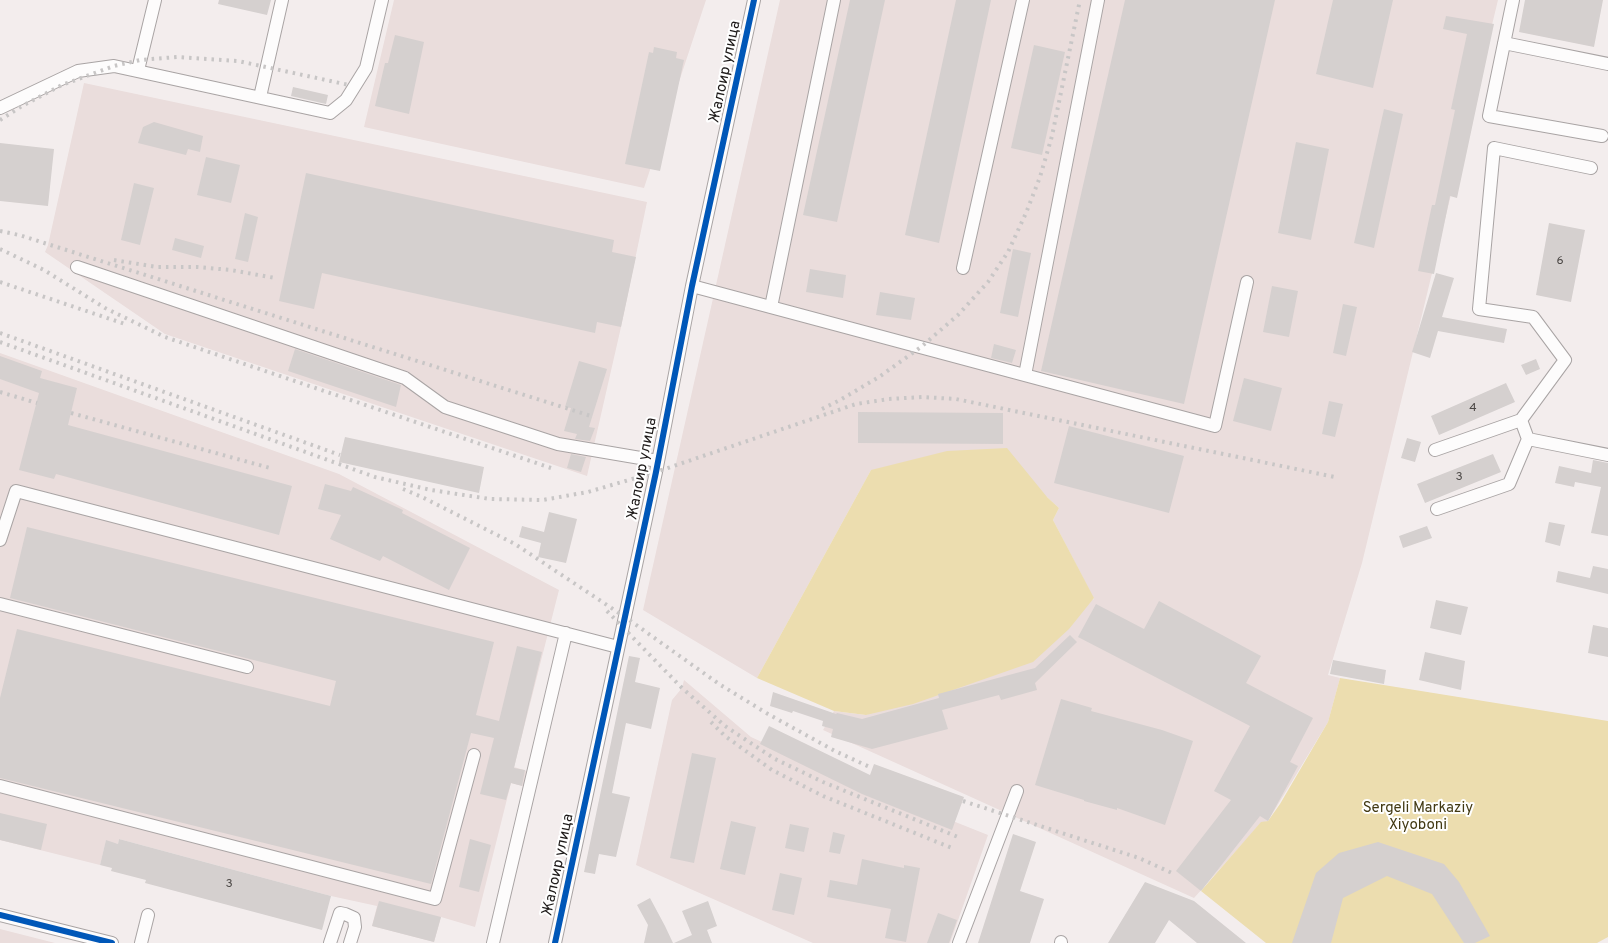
<!DOCTYPE html>
<html>
<head>
<meta charset="utf-8">
<style>
	body { margin:0 }
	canvas { display:block; background:#f3eded }
</style>
</head>
<body>
<canvas width="1608" height="943"></canvas>
<script>
const g = document.querySelector('canvas').getContext('2d');
g.lineJoin = 'round';
function fillPath(path, color) { g.fillStyle = color; g.fill(path, 'evenodd'); }
const toPath = rows => new Path2D(rows.map(r => 'M' + r).join(''));
function strokePath(path, color, width, dash) { g.strokeStyle = color; g.lineWidth = width; g.lineCap = dash ? 'butt' : 'round'; g.setLineDash(dash || []); g.stroke(path); }
function label(font, color, halo, rows, align = 'center') {
  g.font = font + ' Overpass,sans-serif'; g.lineWidth = 4; g.setLineDash([]); g.textBaseline = 'middle'; g.strokeStyle = halo; g.fillStyle = color; for (const [text, x, y, turn = 0] of rows) {
    g.save(); g.translate(x, y); g.rotate((+turn || 0) * Math.PI / 180); g.textAlign = isNaN(turn) ? turn : align; if (halo) g.strokeText(text, 0, 0); g.fillText(text, 0, 0); g.restore();
  }
}
const built = toPath([
	[394,0,706,0,644,188,364,127],
	[780,0,1498,0,1362,563,1328,675,1340,678,1328,722,1268,821,1261,823,1194,898,823,730,834,711,866,715,1094,599,1053,520,1059,508,1047,497,871,470,757,678,643,610],
	[84,83,647,202,621,327,587,476,165,334,45,252,48,245],
	[0,353,339,474,559,590,514,767,527,771,523,786,511,783,475,927,441,917,434,942,372,926,377,906,331,896,119,839,118,844,106,841,100,865,0,840],
	[684,680,751,737,810,764,988,835,950,943,813,943,636,865,672,700,682,688],
	[0,929,55,943,0,943]
]);
const green = toPath([
	[1007,448,1047,497,1059,508,1053,520,1094,598,1069,629,1033,662,913,704,866,715,834,711,757,678,871,470,947,451],
	[1340,678,1608,721,1608,937,1597,943,1266,943,1201,891,1261,822,1268,821,1280,804,1328,722]
]);
const building = toPath([
	[219,0,271,0,267,15,218,4],
	[850,0,885,0,837,222,803,215],
	[956,0,991,0,939,243,905,235],
	[1125,0,1275,0,1184,404,1041,371],
	[1333,0,1393,0,1373,88,1316,74],
	[1525,0,1603,0,1594,47,1519,32],
	[1446,16,1494,24,1457,198,1450,196,1434,274,1418,271,1432,205,1435,205,1455,110,1451,109,1467,34,1443,29],
	[395,35,424,42,409,114,375,106,385,63,388,63],
	[1034,45,1065,52,1042,155,1011,148],
	[654,47,677,52,676,58,684,60,660,171,625,164,649,52,653,53],
	[293,87,328,95,326,104,291,96],
	[1384,109,1403,114,1374,248,1354,243],
	[154,122,203,136,200,152,188,149,186,155,138,143,143,127],
	[1296,142,1329,149,1311,240,1278,233],
	[0,143,54,149,48,206,0,201],
	[206,157,240,165,231,203,197,195],
	[306,173,614,240,612,252,636,257,621,327,597,322,595,333,322,273,314,309,279,301],
	[134,183,154,188,140,245,121,240],
	[245,213,258,217,248,262,235,259],
	[1549,223,1585,230,1571,302,1536,295],
	[175,238,204,246,201,258,172,250],
	[1013,249,1031,253,1018,317,1000,313],
	[810,269,846,275,843,298,806,292],
	[1436,273,1454,278,1442,317,1507,329,1504,343,1438,331,1430,358,1412,352],
	[1272,286,1298,291,1289,337,1263,332],
	[880,292,915,298,911,320,876,315],
	[1343,304,1357,307,1346,356,1333,353],
	[994,344,1016,350,1012,363,991,358],
	[295,349,401,385,396,407,288,371],
	[0,356,42,371,40,378,77,388,68,425,292,486,279,535,56,474,54,479,19,470,39,393,0,379],
	[1536,359,1540,369,1526,375,1521,365],
	[579,361,607,369,589,427,595,428,590,441,575,439,577,434,564,431,571,408,565,407],
	[1244,378,1282,388,1271,431,1233,421],
	[1506,383,1515,402,1439,435,1431,416],
	[1329,401,1343,404,1335,437,1322,434],
	[858,412,1003,413,1003,444,858,443],
	[1069,426,1184,456,1169,513,1054,483],
	[345,437,484,467,479,493,339,462],
	[1407,438,1421,442,1415,462,1401,458],
	[571,454,586,457,581,472,567,468],
	[1493,454,1501,472,1425,503,1417,484],
	[1593,460,1608,463,1608,536,1591,533,1601,487,1575,482,1574,487,1555,483,1559,466,1591,473],
	[325,484,351,491,353,487,403,510,402,513,470,548,449,590,383,556,380,561,330,539,341,515,318,509],
	[549,512,577,519,566,563,538,557,541,543,519,537,522,526,544,532],
	[1549,522,1565,525,1560,546,1545,542],
	[1427,526,1432,538,1403,548,1399,536],
	[27,527,494,642,476,715,499,721,517,646,542,652,514,768,525,770,522,786,511,783,506,800,480,794,494,738,471,733,431,884,0,778,0,698,17,629,330,706,336,681,10,598],
	[1593,566,1608,569,1608,594,1556,582,1558,571,1590,578],
	[1436,600,1468,607,1461,635,1430,628],
	[1159,601,1261,656,1246,683,1313,718,1290,762,1298,766,1268,821,1260,816,1201,891,1176,871,1231,800,1214,791,1250,726,1078,637,1096,604,1144,629],
	[1593,625,1608,628,1608,657,1588,653],
	[1070,635,1077,642,1035,683,1037,690,1001,700,999,695,942,710,948,729,872,749,831,737,833,729,822,726,823,721,793,711,792,713,770,706,773,692,836,714,837,713,862,719,939,698,938,694,1035,668],
	[1425,652,1465,661,1461,690,1419,680],
	[629,656,640,658,635,682,660,688,651,729,626,723,612,793,630,797,616,857,599,854,595,874,584,872],
	[1333,660,1386,670,1384,684,1330,674],
	[1061,699,1092,708,1091,711,1162,730,1193,741,1165,825,1117,808,1117,810,1084,801,1084,800,1035,785],
	[769,726,870,775,874,764,964,797,952,830,862,794,760,744],
	[692,753,716,758,694,863,670,858],
	[0,813,47,824,41,850,0,840],
	[731,821,756,827,745,875,720,869],
	[790,824,809,828,804,852,785,848],
	[833,832,845,835,840,854,829,852],
	[1013,834,1036,842,1020,891,1044,899,1030,943,978,943],
	[119,839,331,896,322,930,145,883,146,880,111,871,112,868,100,865,106,840,118,844],
	[470,839,491,845,479,892,459,887],
	[1378,842,1444,864,1459,882,1490,936,1475,943,1464,943,1432,894,1387,876,1343,898,1331,943,1292,943,1316,873,1339,853],
	[862,859,904,868,904,865,920,868,906,942,885,938,891,909,827,897,830,880,857,885],
	[780,873,802,878,794,915,772,910],
	[1145,882,1194,901,1246,943,1197,943,1169,920,1155,943,1108,943],
	[650,898,665,926,673,943,644,943,648,925,637,905],
	[379,901,441,917,434,942,372,926],
	[708,901,717,926,707,930,712,943,674,943,692,935,682,911],
	[938,913,957,920,949,943,927,943]
]);
const minor = toPath([
	[1513,0,1489,116,1602,136],
	[1504,43,1608,64],
	[138,70,155,0],
	[260,97,282,0],
	[0,108,78,71,114,66,330,113,346,100,366,68,382,0],
	[77,267,405,378,445,407,558,444,658,461],
	[963,268,1023,0],
	[692,286,1215,426,1247,282],
	[771,307,834,0],
	[1025,375,1098,0],
	[1521,420,1565,360,1533,317,1479,309,1494,148,1591,168],
	[1528,439,1608,455],
	[1435,450,1521,420,1528,439,1509,484,1437,509],
	[0,540,16,491,618,647],
	[0,604,247,667],
	[0,786,435,899,474,755],
	[0,915,112,943],
	[141,943,148,915],
	[330,943,340,913,345,914,354,918,355,927,350,943],
	[493,943,566,633],
	[555,943,656,472,692,286,754,0],
	[959,943,1017,791],
	[1061,943,1061,942]
]);
const rail = toPath([
	[0,120,22,106,62,85,114,66,140,60,177,57,238,61,349,85],
	[0,231,19,235,594,417],
	[0,249,44,270,105,308,165,337,551,468],
	[114,260,157,267,197,267,231,270,275,278],
	[0,282,125,324],
	[0,333,340,455],
	[0,342,375,477,431,490,490,499,543,500,588,492,656,472,856,404,889,399,922,397,956,399,1335,477],
	[0,392,37,403],
	[822,409,840,400,879,377,921,347,958,315,988,282,1008,252,1026,213,1040,177,1052,136,1080,0],
	[71,413,270,468],
	[403,489,422,497,515,544,625,617,719,684,768,714,835,751,872,768],
	[607,611,682,688,725,726,775,759,823,782,958,837],
	[711,722,725,736,772,770,823,796,952,848],
	[963,801,1139,858,1172,873]
]);
const cycleway = toPath([
	[0,915,112,943],
	[555,943,656,472,692,286,754,0]
]);
const numberNames = [
	["6",1560,262],
	["4",1473,409],
	["3",1459,478],
	["3",229,885]
];
const streetNames = [
	["Жалоир улица",726,72,-78],
	["Жалоир улица",643,469,-79],
	["Жалоир улица",559,865,-78]
];
const parkNames = [
	["Sergeli Markaziy",1418,809],
	["Xiyoboni",1418,826]
];
fillPath(built, '#eadddc');
fillPath(green, '#ecddaf');
fillPath(building, '#d5d0cf');
strokePath(minor, '#a9a4a4', 14);
strokePath(minor, '#fdfcfc', 12);
strokePath(rail, '#c8c6c6', 4, [2.5, 5]);
strokePath(cycleway, '#0057b8', 6);
label('12px', '#4c4846', null, numberNames);
label('15px', '#1e1a19', '#fff', streetNames);
label('15px', '#423913', '#fff', parkNames);
</script>
</body>
</html>
